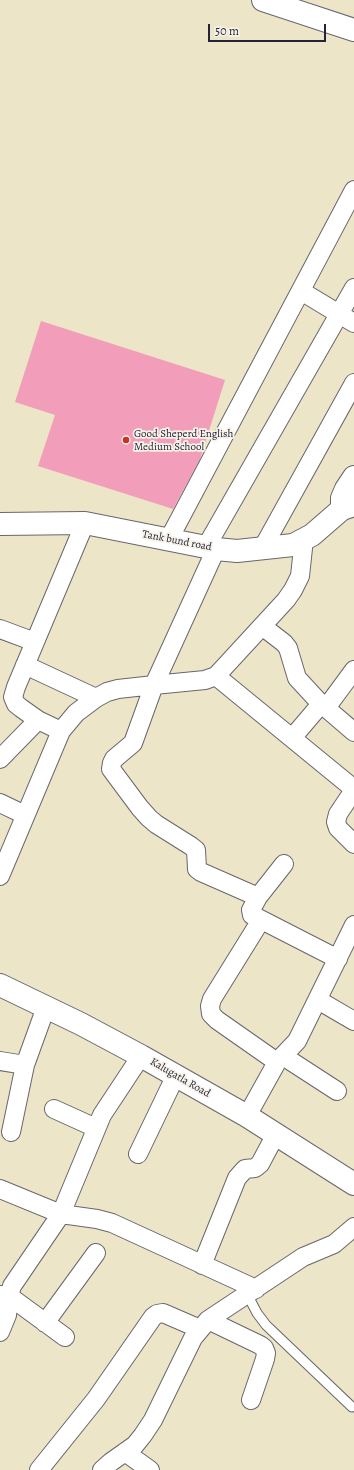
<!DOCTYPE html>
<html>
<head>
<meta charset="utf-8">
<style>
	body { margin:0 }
	#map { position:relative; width:354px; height:1470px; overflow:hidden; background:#ece5c8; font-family:Alegreya,serif }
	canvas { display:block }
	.scale { position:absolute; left:208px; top:24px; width:118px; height:18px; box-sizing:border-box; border:2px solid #22223b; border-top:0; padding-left:5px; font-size:12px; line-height:14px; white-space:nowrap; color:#22223b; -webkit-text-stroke:3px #f7f3e8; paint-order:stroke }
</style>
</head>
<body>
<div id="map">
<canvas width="354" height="1470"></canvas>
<div class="scale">50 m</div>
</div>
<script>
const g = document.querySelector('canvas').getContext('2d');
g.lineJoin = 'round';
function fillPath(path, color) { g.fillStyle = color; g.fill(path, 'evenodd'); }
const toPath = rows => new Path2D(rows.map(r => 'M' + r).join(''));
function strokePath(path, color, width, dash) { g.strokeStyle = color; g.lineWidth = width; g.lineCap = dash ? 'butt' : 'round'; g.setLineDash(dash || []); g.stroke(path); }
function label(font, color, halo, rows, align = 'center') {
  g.font = font + ' Alegreya,serif'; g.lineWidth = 3.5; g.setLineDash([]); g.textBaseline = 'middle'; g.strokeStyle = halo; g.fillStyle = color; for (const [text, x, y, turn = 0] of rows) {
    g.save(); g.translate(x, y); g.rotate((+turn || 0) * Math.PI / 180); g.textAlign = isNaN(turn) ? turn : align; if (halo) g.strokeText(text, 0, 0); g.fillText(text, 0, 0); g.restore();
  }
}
const building = toPath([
	[41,321,225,380,200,459,173,509,38,466,55,415,15,402]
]);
const lane = toPath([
	[247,1294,257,1313,266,1325,352,1407]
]);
const street = toPath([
	[301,291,354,323],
	[169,539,354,190],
	[304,539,300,576,293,590,286,600,216,676,205,680,154,685,133,743,114,759,112,763,111,769,140,808,149,818,156,824,191,846,196,850,197,869,201,872,258,897,251,910,252,915,338,959],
	[206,547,354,288],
	[262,549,354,383],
	[262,626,284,643,288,648,297,678,321,704],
	[0,629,35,642],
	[25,665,96,698],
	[354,670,326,708,354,732],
	[216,676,354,789],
	[61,731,38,720,21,708,16,704,13,697,16,687,85,523],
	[292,738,321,704,326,708],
	[0,759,38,720],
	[354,790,338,814,336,822,338,828,354,844],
	[0,803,25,815],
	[0,876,61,731,76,713,96,698,107,692,118,689,154,685,216,549],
	[258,897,284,864],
	[261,920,212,999,210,1006,211,1014,217,1020,277,1062],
	[318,1000,354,1021],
	[283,1056,337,1091],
	[0,1061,25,1065],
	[54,1109,96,1128],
	[247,1116,277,1062,297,1041,354,925],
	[11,1132,25,1065,46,1007],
	[138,1154,176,1075],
	[0,1189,61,1214,97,1219,112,1223,256,1289],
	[202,1265,237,1178,245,1169,255,1168,260,1164,276,1134],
	[0,1295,9,1296,65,1337],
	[208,1320,260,1345,264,1348,266,1353,265,1359,251,1400],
	[45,1323,96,1253],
	[0,1332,7,1315,9,1296,12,1286,61,1214,102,1115,141,1056],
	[125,1452,150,1470],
	[39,1470,96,1399,153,1317,157,1314,163,1313,200,1329],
	[102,1470,111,1462,135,1445,143,1435,153,1420,193,1338,208,1320,303,1257,334,1244,354,1227]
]);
const secondary = toPath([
	[263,0,354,30],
	[342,509,342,498,346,489,354,477],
	[0,524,85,523,216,549,237,551,293,545,312,535,342,509,354,505],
	[0,985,81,1024,141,1056,247,1116,354,1184]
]);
const markers = [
	[126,440,4,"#c8321e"]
];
const poiNames = [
	["Good Sheperd English",134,434],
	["Medium School",134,447]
];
const streetNames = [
	["Tank bund road",177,541,11],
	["Kalugatla Road",180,1078,30]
];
fillPath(building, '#f29dba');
strokePath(lane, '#69666c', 11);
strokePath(street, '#69666c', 20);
strokePath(secondary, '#69666c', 24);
strokePath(lane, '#fff', 9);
strokePath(street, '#fff', 18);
strokePath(secondary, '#fff', 22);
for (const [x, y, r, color] of markers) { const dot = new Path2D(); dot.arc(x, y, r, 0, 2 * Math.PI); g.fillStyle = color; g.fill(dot); strokePath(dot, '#f7f3e8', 1.5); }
label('11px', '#22223b', '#f7f3e8', poiNames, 'left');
label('11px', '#22223b', '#f7f3e8', streetNames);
</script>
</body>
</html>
